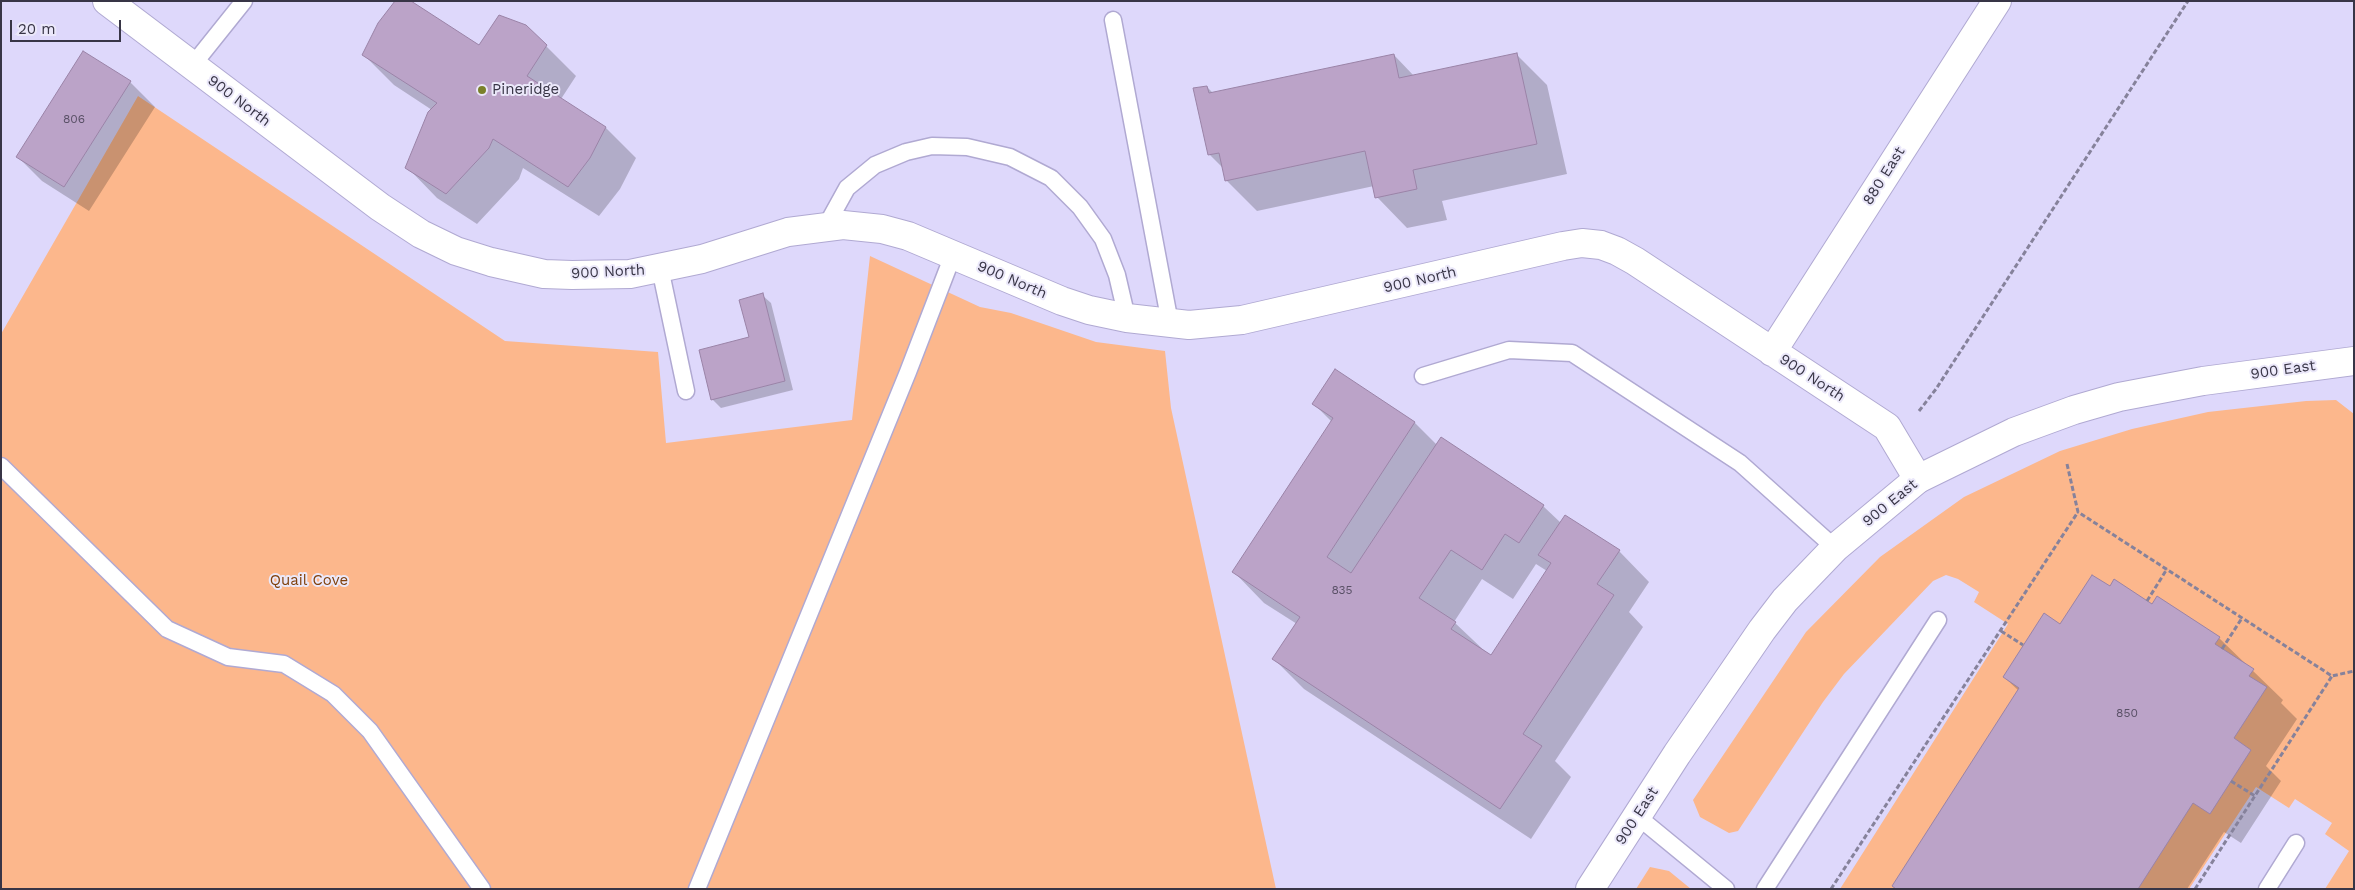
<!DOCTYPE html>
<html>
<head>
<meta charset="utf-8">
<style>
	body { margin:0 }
	#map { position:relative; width:2355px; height:890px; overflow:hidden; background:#ded8fb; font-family:"Work Sans",sans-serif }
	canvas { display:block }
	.frame { position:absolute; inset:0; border:2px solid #383546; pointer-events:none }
	.scale { position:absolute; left:10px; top:20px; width:111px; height:22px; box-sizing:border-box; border:2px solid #383546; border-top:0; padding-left:6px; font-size:15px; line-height:18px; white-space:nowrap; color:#383546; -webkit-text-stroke:4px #ebe8fa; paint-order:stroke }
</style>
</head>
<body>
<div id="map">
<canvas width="2355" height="890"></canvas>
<div class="frame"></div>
<div class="scale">20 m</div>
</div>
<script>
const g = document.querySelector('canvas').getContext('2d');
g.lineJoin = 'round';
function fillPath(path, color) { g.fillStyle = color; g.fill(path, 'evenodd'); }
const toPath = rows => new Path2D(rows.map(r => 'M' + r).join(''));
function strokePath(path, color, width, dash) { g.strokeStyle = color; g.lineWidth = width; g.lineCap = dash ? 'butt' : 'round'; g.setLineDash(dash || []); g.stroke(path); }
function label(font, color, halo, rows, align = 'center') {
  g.font = font + ' "Work Sans",sans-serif'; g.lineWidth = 4; g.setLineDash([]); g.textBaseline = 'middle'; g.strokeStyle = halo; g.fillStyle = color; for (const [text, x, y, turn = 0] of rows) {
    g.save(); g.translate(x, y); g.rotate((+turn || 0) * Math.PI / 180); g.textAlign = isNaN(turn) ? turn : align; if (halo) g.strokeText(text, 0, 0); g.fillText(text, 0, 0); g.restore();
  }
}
const green = toPath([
	[138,96,505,341,658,352,666,443,852,420,870,256,980,307,1011,313,1096,342,1165,351,1171,408,1276,889,1,889,1,334],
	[2336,400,2354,414,2354,889,2325,889,2349,851,2325,834,2332,823,2295,799,2289,808,2256,787,2189,889,1840,889,2008,624,1974,602,1979,592,1958,579,1946,575,1933,581,1844,674,1823,702,1738,831,1729,833,1700,817,1693,800,1806,632,1880,557,1964,497,2060,451,2132,429,2208,412,2306,401],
	[1650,867,1669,871,1691,889,1636,889]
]);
const shadow = toPath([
	[546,46,576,76,561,99,606,128,636,158,620,189,599,216,523,168,519,179,477,224,437,198,407,167,432,110,394,85,363,54,479,47],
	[84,53,130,82,155,107,89,211,42,181,17,156],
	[1394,55,1414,76,1517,55,1547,85,1567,174,1442,201,1447,220,1407,228,1377,197,1374,186,1257,211,1226,180,1224,169,1209,154,1207,87,1213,93],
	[762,295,771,303,793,390,721,408,712,399,751,338],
	[1335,371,1415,423,1437,445,1543,506,1561,523,1619,551,1649,582,1629,612,1643,627,1555,761,1571,777,1531,839,1304,689,1274,659,1297,624,1264,603,1234,572,1332,422,1314,404],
	[1536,564,1547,571,1491,657,1454,622,1482,579,1513,599],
	[2110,588,2219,638,2283,700,2281,703,2297,719,2266,766,2281,781,2241,843,2224,832,2187,889,1896,889,2019,691,2004,677,2060,626]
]);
const building = toPath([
	[395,1,411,1,479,45,499,15,526,25,547,45,527,76,606,127,590,158,568,187,493,139,489,148,446,194,405,168,428,112,437,103,362,55,378,23,395,1],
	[83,51,131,81,64,187,16,157,83,51],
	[1517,53,1537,144,1413,170,1417,189,1375,198,1365,151,1225,181,1219,153,1208,155,1193,88,1207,86,1209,93,1394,54,1399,78,1517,53],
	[763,293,785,381,711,400,699,350,749,337,739,300,763,293],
	[1335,369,1415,422,1327,557,1351,573,1441,437,1544,505,1519,543,1505,534,1482,570,1451,550,1419,598,1456,622,1451,629,1491,655,1551,563,1538,555,1565,515,1620,550,1597,584,1614,595,1523,734,1542,746,1500,809,1272,659,1300,617,1232,572,1333,418,1312,404,1335,369],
	[2092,575,2110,586,2114,579,2152,604,2157,596,2220,637,2215,644,2254,669,2249,676,2267,687,2234,738,2251,750,2210,814,2193,803,2138,889,1896,889,1892,886,2019,688,2003,677,2044,613,2060,624,2092,575]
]);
const path = toPath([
	[1919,411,1936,389,2188,1],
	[2067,464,2078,512,2332,676,2354,671],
	[2147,601,2167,569],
	[2001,631,2023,645],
	[2222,649,2242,618],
	[2231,781,2255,796],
	[1831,889,2078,512],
	[2195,889,2332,676]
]);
const service = toPath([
	[1113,20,1170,323],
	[192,66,244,1],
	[826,226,847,188,875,165,906,152,932,146,967,147,1010,157,1051,178,1080,207,1103,239,1117,275,1127,318],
	[660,268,686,391],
	[1423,376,1509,350,1572,353,1740,463,1835,548],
	[1,466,167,629,228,657,284,664,333,694,370,731,482,889],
	[1637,816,1726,889],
	[697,889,908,372,953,255],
	[1765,889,1938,620],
	[2267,889,2296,843]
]);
const minor = toPath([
	[107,1,380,207,421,234,456,251,491,262,544,274,572,275,630,274,702,259,788,232,843,225,882,229,908,236,1062,301,1089,310,1127,318,1189,325,1242,320,1563,246,1582,243,1601,245,1617,251,1635,261,1887,427,1918,479],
	[1772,352,1997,1]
]);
const tertiary = toPath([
	[1590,889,1677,754,1762,630,1785,600,1835,548,1918,479,2014,432,2074,410,2119,397,2203,381,2354,361]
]);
const markers = [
	[482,90,5,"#7a812b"]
];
const numberNames = [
	["806",74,119],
	["835",1342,590],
	["850",2127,713]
];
const poiNames = [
	["Pineridge",492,90]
];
const streetNames = [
	["900 North",239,101,37],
	["880 East",1884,176,-58],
	["900 North",608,272,-3],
	["900 North",1012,280,23],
	["900 North",1420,280,-13],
	["900 East",2283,370,-8],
	["900 North",1812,378,33],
	["900 East",1890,503,-39],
	["900 East",1637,816,-57]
];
const parkNames = [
	["Quail Cove",309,581]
];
fillPath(green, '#fcb78c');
fillPath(shadow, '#0003');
fillPath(building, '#bba3c8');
strokePath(building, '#9a83a7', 1);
strokePath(service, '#b0a9d2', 19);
strokePath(minor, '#b0a9d2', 30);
strokePath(tertiary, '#b0a9d2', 30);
strokePath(path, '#86829b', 3, [5, 2.5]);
strokePath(service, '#fff', 16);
strokePath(minor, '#fff', 28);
strokePath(tertiary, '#fff', 28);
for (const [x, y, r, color] of markers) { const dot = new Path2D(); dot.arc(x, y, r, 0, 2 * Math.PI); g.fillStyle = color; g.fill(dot); strokePath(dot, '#ebe8fa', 2); }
label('12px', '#595066', null, numberNames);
label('15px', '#383546', '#ebe8fa', poiNames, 'left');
label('15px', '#383546', '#ebe8fa', streetNames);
label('15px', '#7f400c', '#ebe8fa', parkNames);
</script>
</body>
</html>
